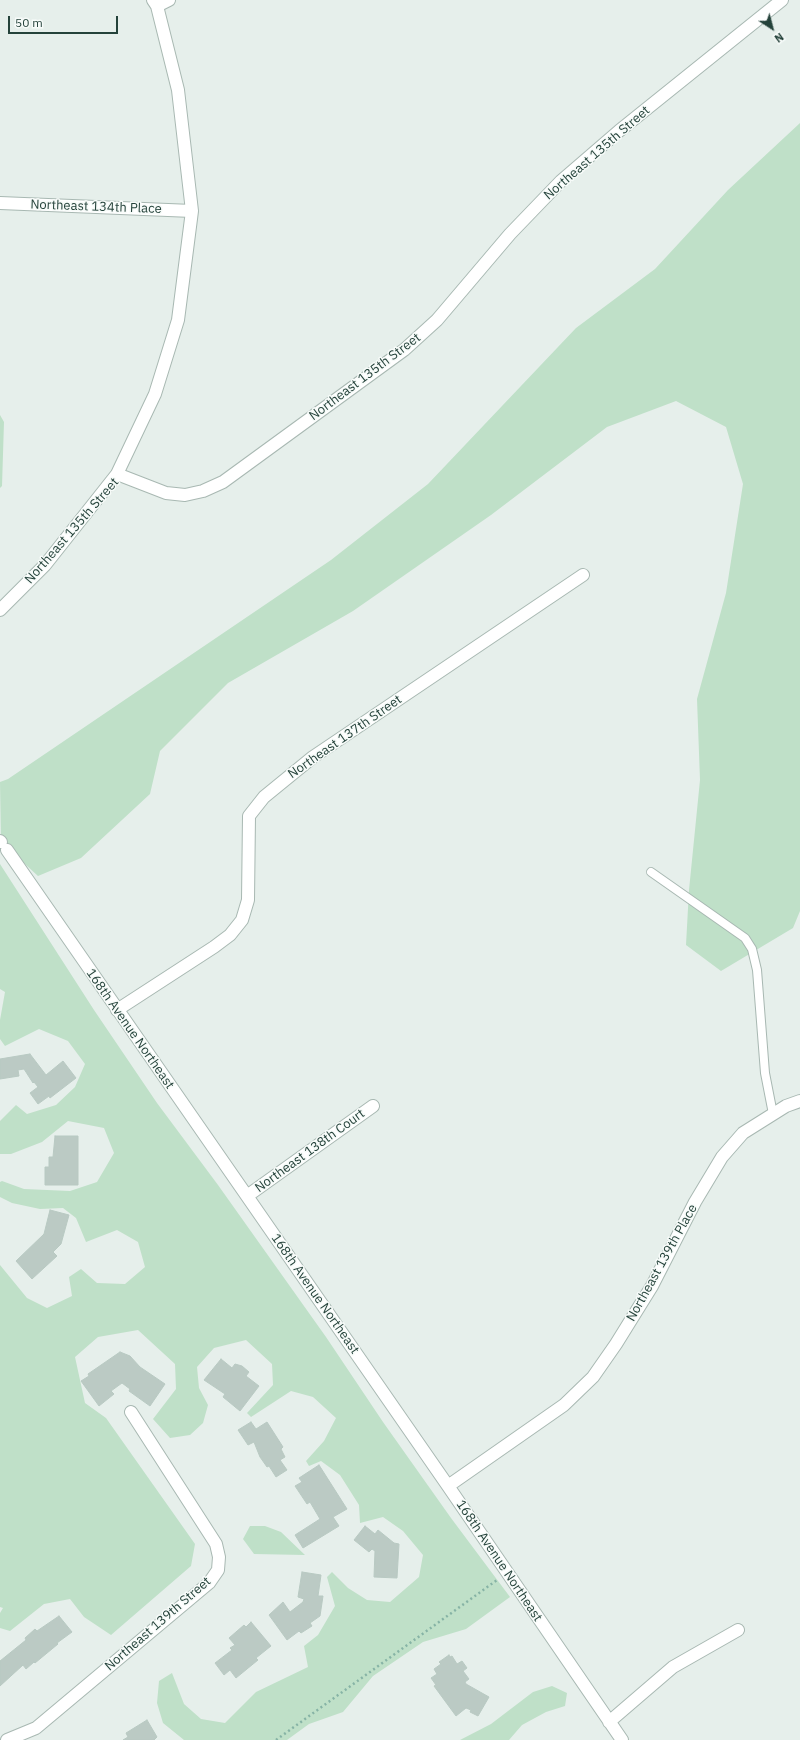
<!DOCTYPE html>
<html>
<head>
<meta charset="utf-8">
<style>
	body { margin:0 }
	#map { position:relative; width:800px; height:1740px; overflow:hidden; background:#e6efeb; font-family:"IBM Plex Sans",sans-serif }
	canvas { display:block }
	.north { position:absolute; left:752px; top:8px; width:40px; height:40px; -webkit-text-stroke:3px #f7fbf9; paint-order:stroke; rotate:144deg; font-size:11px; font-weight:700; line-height:16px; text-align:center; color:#24423a }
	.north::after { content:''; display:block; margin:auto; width:14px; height:18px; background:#24423a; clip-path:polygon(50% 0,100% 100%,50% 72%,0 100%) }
	.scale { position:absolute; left:8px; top:16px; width:110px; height:18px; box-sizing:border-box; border:2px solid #24423a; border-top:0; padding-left:5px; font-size:12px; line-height:14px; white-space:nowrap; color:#24423a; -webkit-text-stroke:3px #f7fbf9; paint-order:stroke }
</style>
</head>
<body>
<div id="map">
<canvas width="800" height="1740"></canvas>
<div class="north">N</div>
<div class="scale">50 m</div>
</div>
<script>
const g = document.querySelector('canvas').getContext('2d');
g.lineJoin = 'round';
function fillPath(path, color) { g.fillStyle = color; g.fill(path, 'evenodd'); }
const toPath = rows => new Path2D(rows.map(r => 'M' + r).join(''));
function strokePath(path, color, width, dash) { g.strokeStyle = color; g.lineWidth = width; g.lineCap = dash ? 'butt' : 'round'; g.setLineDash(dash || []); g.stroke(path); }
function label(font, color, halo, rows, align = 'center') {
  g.font = font + ' "IBM Plex Sans",sans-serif'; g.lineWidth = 3; g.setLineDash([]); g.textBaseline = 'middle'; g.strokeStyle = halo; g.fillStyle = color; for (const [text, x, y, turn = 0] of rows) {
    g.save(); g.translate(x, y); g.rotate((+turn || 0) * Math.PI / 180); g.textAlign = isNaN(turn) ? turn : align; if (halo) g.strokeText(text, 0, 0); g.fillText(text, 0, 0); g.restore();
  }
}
const green = toPath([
	[800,123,800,911,793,928,721,971,686,945,689,890,700,780,697,699,726,593,743,484,726,427,676,401,607,427,491,515,353,611,228,683,160,751,150,794,81,858,38,876,1,842,0,782,8,779,331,560,428,484,576,328,655,269,728,190],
	[0,415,4,422,2,486,0,488],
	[0,864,94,1010,157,1103,218,1185,326,1337,383,1422,451,1518,510,1597,466,1629,423,1642,373,1676,343,1712,309,1724,287,1740,184,1740,163,1723,157,1703,159,1681,172,1673,184,1704,201,1719,225,1723,256,1692,308,1667,304,1646,318,1635,335,1606,327,1577,332,1572,348,1588,367,1600,390,1602,419,1577,423,1555,403,1531,383,1517,360,1523,359,1505,340,1475,321,1461,309,1466,306,1461,324,1441,336,1418,313,1397,291,1391,251,1417,247,1413,273,1385,272,1364,246,1340,214,1348,197,1367,199,1388,208,1405,203,1423,190,1435,170,1438,153,1419,176,1389,175,1364,138,1330,98,1337,75,1357,85,1403,106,1418,195,1544,191,1566,111,1635,84,1617,70,1599,44,1604,10,1631,0,1628,0,1613,3,1608,0,1607,0,1265,27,1298,47,1308,72,1296,69,1277,81,1269,97,1283,125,1284,145,1267,138,1242,117,1230,86,1242,76,1218,63,1208,40,1209,12,1203,0,1197,0,1182,2,1181,24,1189,70,1191,97,1182,114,1153,104,1128,68,1121,42,1142,11,1154,0,1154,0,1121,16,1105,27,1114,56,1105,75,1087,85,1064,68,1041,39,1029,5,1046,0,1039,0,1020,5,992,0,989],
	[250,1526,265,1526,281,1532,305,1555,254,1554,243,1539],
	[552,1686,567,1693,565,1706,546,1712,522,1725,509,1740,460,1740,491,1724,533,1692]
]);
const building = toPath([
	[30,1054,46,1075,63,1061,76,1078,50,1098,49,1096,38,1104,30,1093,38,1087,34,1082,33,1083,24,1069,18,1070,19,1076,0,1079,0,1059,30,1054],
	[55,1136,78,1136,78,1185,45,1185,45,1167,49,1167,49,1157,53,1157,55,1136],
	[50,1210,69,1215,61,1244,53,1252,57,1256,32,1279,16,1261,44,1234,50,1210],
	[120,1352,130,1356,140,1367,165,1384,150,1406,129,1391,130,1389,122,1383,111,1391,114,1394,99,1406,81,1381,89,1376,88,1374,120,1352],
	[221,1359,232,1368,235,1364,242,1366,249,1372,246,1376,259,1386,240,1411,223,1397,225,1394,204,1380,221,1359],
	[251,1422,256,1429,267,1422,283,1447,281,1449,285,1457,280,1460,287,1470,276,1477,269,1466,267,1467,260,1457,254,1442,248,1445,238,1430,251,1422],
	[319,1465,347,1509,333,1517,339,1526,303,1548,295,1535,320,1519,310,1502,307,1504,295,1486,302,1482,299,1478,319,1465],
	[365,1526,375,1534,378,1530,394,1543,399,1544,397,1578,374,1577,375,1551,372,1549,369,1552,354,1540,365,1526],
	[302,1572,321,1575,318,1596,323,1596,320,1616,310,1623,312,1626,301,1633,299,1631,287,1640,269,1615,283,1602,290,1612,303,1602,304,1599,298,1597,302,1572],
	[59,1616,72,1632,57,1643,58,1644,35,1663,34,1662,26,1669,23,1665,0,1686,0,1661,26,1640,25,1638,35,1629,37,1631,59,1616],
	[251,1622,271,1646,256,1658,258,1660,236,1678,230,1670,224,1675,215,1663,232,1650,230,1648,235,1645,229,1638,244,1625,246,1627,251,1622],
	[449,1655,450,1657,452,1656,457,1664,462,1661,467,1668,463,1671,469,1679,465,1682,466,1684,489,1697,478,1716,470,1712,471,1710,466,1708,456,1716,434,1686,436,1685,431,1678,437,1674,434,1669,441,1664,439,1662,449,1655],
	[147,1720,157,1737,154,1740,123,1740,128,1737,126,1733,147,1720]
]);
const path = toPath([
	[276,1740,497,1580]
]);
const lane = toPath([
	[651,872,745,938,752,949,757,970,765,1073,773,1114]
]);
const street = toPath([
	[157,6,169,0],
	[0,203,192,211],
	[117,474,155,394,178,320,192,211,178,90,157,6,153,0],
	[0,610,45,565,117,474,166,493,185,495,203,491,223,482,404,350,437,320,510,234,561,181,619,131,782,0],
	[0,841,1,842],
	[7,850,448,1486,622,1740],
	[117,1010,214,947,230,935,242,920,248,900,249,816,264,797,313,757,583,575],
	[247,1196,373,1106],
	[448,1486,564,1405,593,1377,616,1344,652,1286,695,1202,722,1157,743,1133,786,1106,800,1101],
	[609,1722,673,1667,738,1630],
	[7,1740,36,1728,209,1583,218,1570,219,1557,216,1544,131,1412]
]);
const streetNames = [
	["Northeast 135th Street",597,153,-41],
	["Northeast 134th Place",96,207,2],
	["Northeast 135th Street",365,377,-37],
	["Northeast 135th Street",72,531,-49],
	["Northeast 137th Street",345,737,-35],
	["168th Avenue Northeast",130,1029,55],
	["Northeast 138th Court",310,1151,-36],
	["Northeast 139th Place",662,1263,-61],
	["168th Avenue Northeast",315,1294,55],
	["168th Avenue Northeast",499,1561,56],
	["Northeast 139th Street",158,1624,-41]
];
fillPath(green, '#bfe0c8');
fillPath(building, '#bbcac4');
strokePath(building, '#b8c9c2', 1);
strokePath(lane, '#a8b8b2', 10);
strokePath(street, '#a8b8b2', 14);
strokePath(path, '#86b3a5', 2.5, [2, 3]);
strokePath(lane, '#fff', 8);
strokePath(street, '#fff', 12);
label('13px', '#24423a', '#f7fbf9', streetNames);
</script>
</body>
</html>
